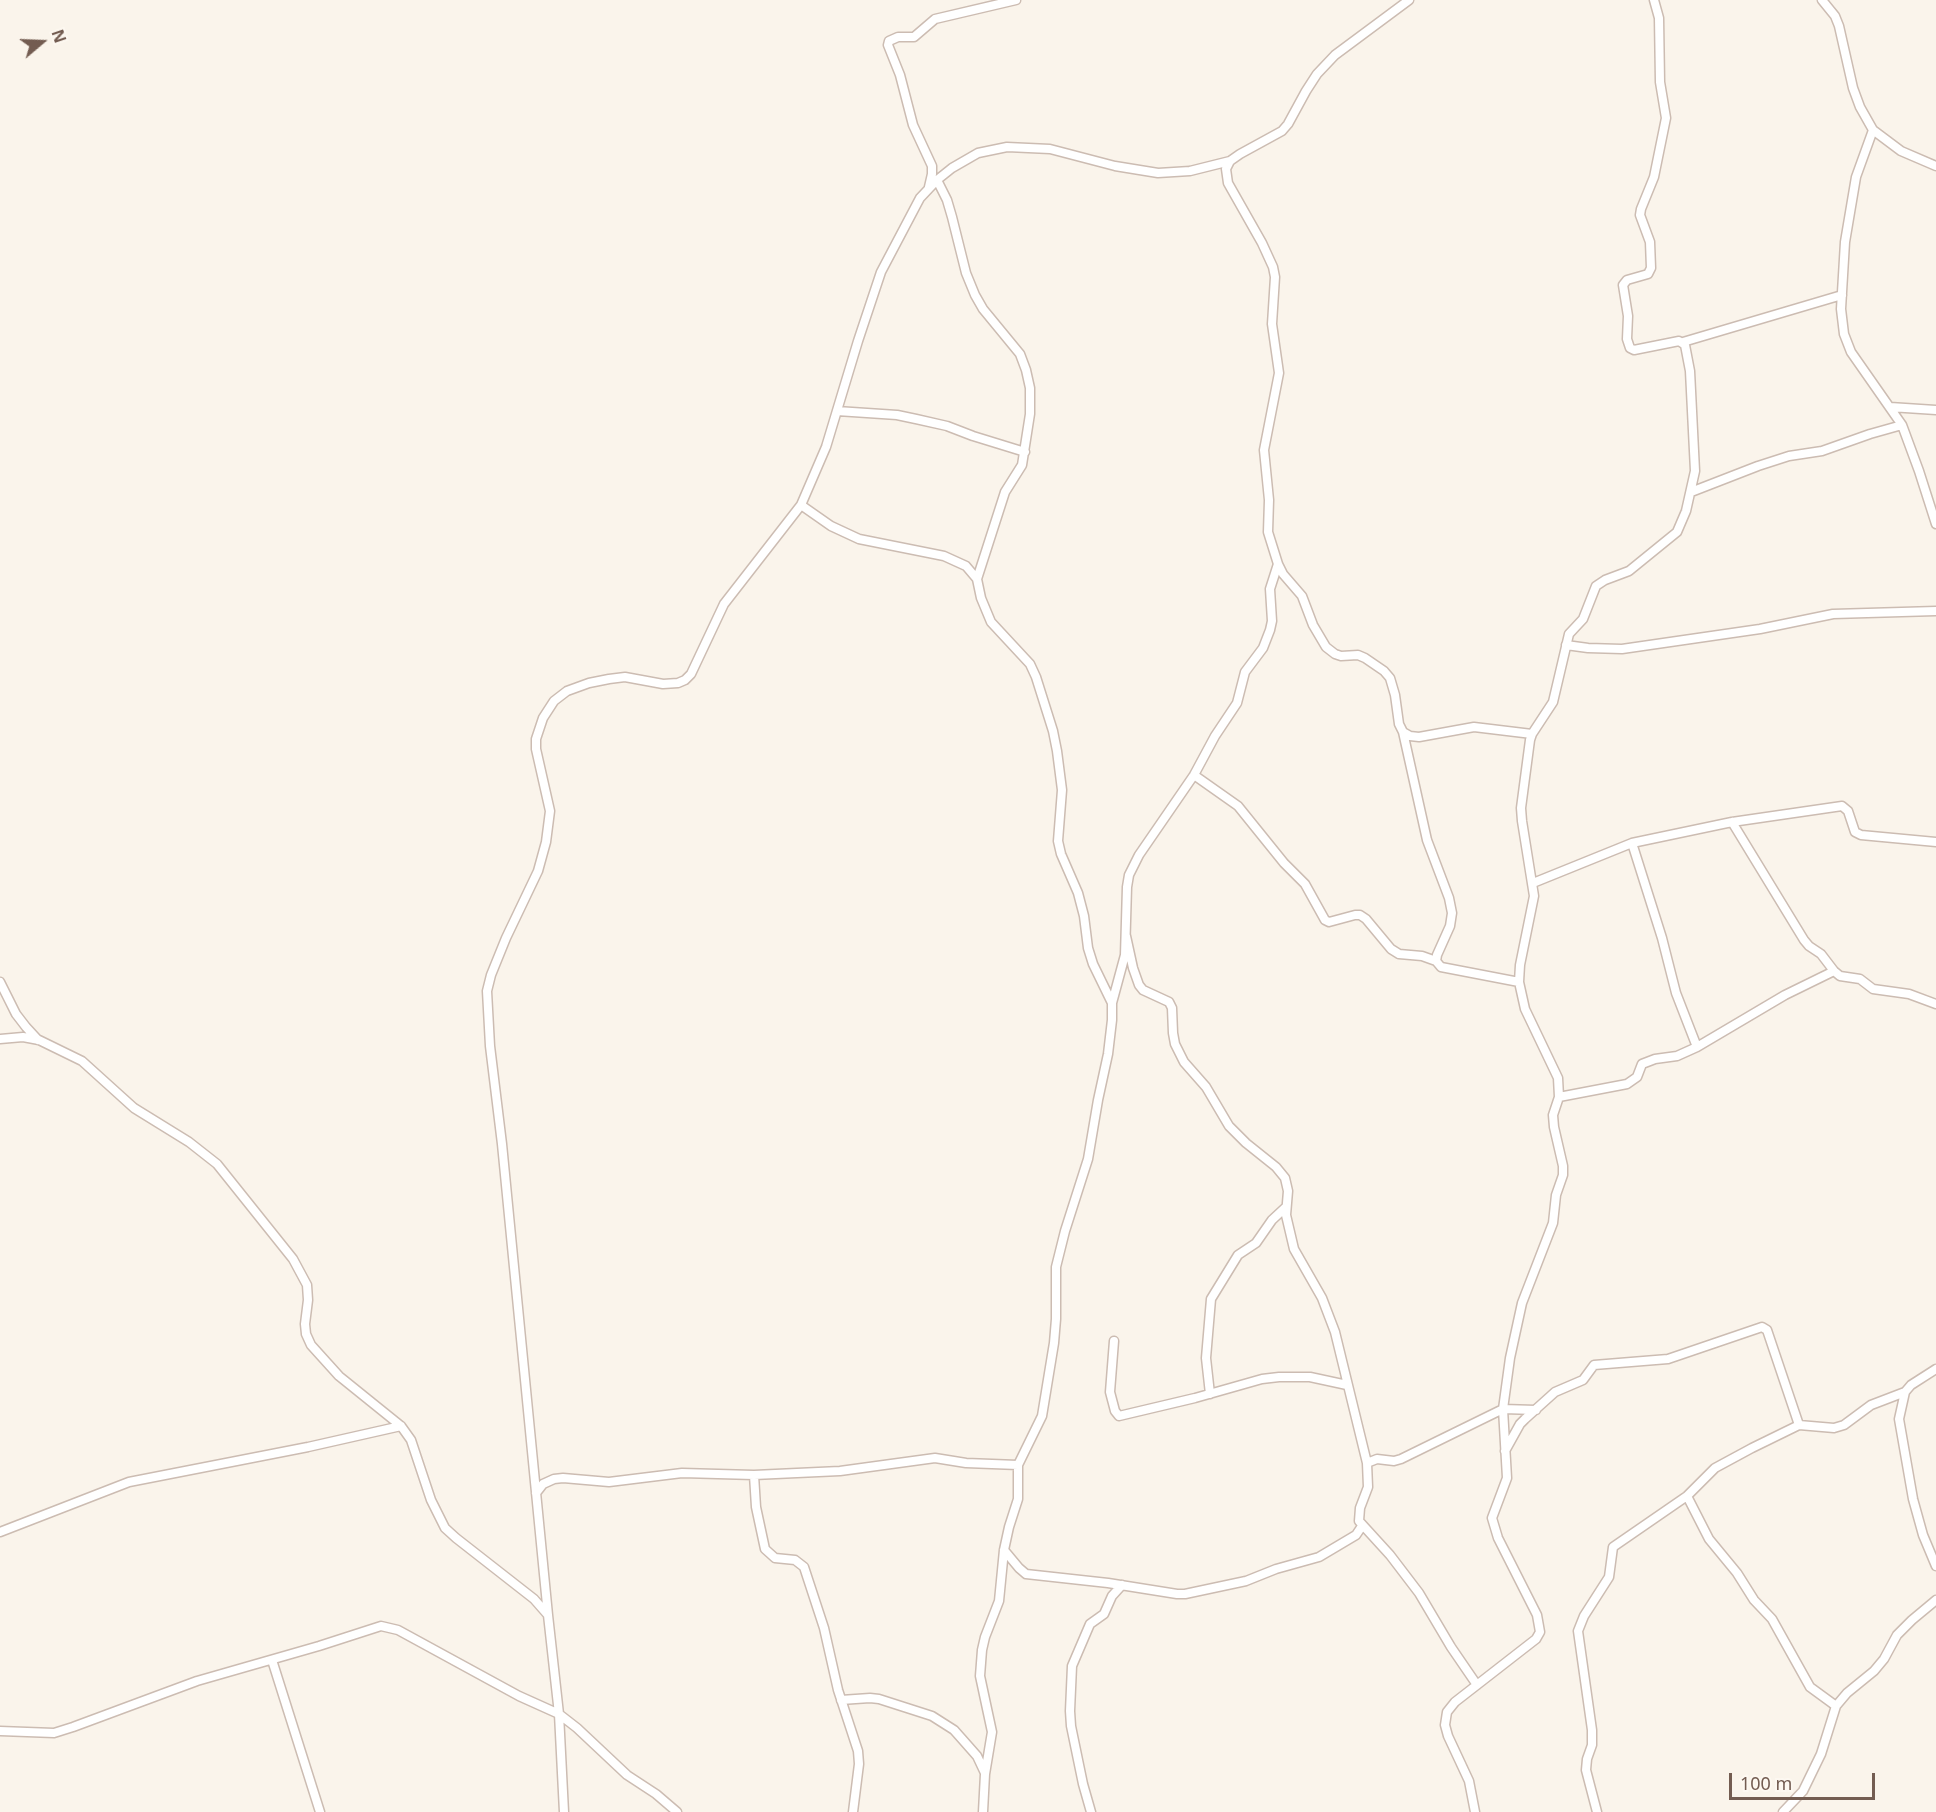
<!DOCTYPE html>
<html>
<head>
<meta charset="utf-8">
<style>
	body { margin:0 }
	#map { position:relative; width:1936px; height:1812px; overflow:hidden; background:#faf4eb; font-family:"Noto Sans",sans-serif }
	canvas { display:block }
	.north { position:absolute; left:12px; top:12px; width:60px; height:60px; -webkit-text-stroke:4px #fdf8f1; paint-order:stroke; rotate:71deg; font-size:16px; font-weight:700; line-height:24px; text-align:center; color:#735c51 }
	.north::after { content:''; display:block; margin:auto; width:21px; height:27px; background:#735c51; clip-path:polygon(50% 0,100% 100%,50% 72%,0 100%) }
	.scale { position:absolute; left:1729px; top:1773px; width:146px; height:27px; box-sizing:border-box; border:3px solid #735c51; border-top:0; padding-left:8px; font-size:18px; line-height:21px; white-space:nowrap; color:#735c51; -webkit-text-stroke:4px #fdf8f1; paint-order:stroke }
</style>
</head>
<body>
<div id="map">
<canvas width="1936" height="1812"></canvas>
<div class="north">N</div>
<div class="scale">100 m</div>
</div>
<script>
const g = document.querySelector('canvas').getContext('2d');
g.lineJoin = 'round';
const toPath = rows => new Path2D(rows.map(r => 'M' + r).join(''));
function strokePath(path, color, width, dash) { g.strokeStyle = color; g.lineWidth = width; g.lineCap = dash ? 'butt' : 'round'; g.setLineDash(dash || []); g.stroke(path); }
const minor = toPath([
	[1409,0,1335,55,1317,74,1306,91,1288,124,1282,131,1240,154,1230,161,1226,169,1228,183,1262,243,1273,267,1275,277,1272,324,1279,373,1264,450,1269,500,1268,532,1278,564,1283,574,1302,596,1313,625,1326,647,1335,654,1341,656,1358,655,1365,658,1384,671,1390,678,1395,695,1399,724,1403,732,1410,736,1419,737,1474,727,1532,734],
	[1822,0,1835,16,1839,26,1853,88,1860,107,1873,130,1901,151,1936,166],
	[1873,130,1856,177,1845,242,1841,309,1844,334,1851,352,1902,425,1919,471,1936,524],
	[937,180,947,200,952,217,966,273,975,295,983,309,1020,354,1026,370,1030,388,1030,414,1022,465,1005,492,977,579],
	[929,187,932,174,932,166,913,125,900,75,888,45,889,41,898,37,914,37,935,19,1016,0],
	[1683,342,1842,295],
	[1890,407,1936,410],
	[837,411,897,415,916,419,947,426,973,436,1025,452],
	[1691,492,1758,466,1789,456,1822,451,1870,434,1902,425],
	[801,505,831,526,859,539,944,556,966,566,977,579,981,598,991,622,1030,664,1036,677,1053,731,1057,751,1062,790,1058,841,1061,854,1078,893,1084,916,1088,948,1093,964,1112,1003,1112,1020,1108,1054,1098,1100,1088,1159,1065,1231,1056,1267,1056,1319,1054,1343,1042,1416,1018,1465,1018,1499,1009,1527,1004,1550,999,1601,985,1637,982,1650,980,1676,992,1732,985,1774,983,1812],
	[1566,645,1588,648,1622,649,1760,629,1833,614,1936,611],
	[1403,732,1427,840,1449,898,1452,913,1450,926,1437,955,1436,961,1441,967,1519,982],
	[1194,775,1238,806,1284,863,1305,884,1325,920,1329,922,1355,915,1360,915,1366,919,1391,949,1399,954,1422,956,1436,961],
	[1732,822,1804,940,1809,946,1821,954,1834,971,1840,976,1860,979,1873,989,1909,994,1936,1004],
	[1632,843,1662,938,1676,993,1697,1047],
	[1533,883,1632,843,1732,822,1842,806,1848,811,1855,832,1861,835,1936,842],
	[1126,936,1133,968,1139,985,1143,990,1169,1002,1172,1008,1173,1033,1175,1044,1184,1062,1206,1087,1229,1126,1246,1143,1276,1167,1285,1178,1288,1191,1286,1215,1294,1249,1322,1298,1335,1332,1367,1463,1368,1487,1360,1508,1359,1521,1390,1555,1419,1593,1451,1647,1477,1685],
	[0,982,16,1014,26,1027,38,1040],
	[1112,1003,1125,955,1127,887,1129,875,1139,855,1194,775,1215,736,1237,703,1245,672,1263,648,1270,630,1272,621,1270,589,1278,564],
	[0,1039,23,1037,39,1040,82,1061,134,1108,189,1142,217,1164,293,1259,307,1285,308,1300,305,1324,306,1334,311,1345,339,1376,401,1426,411,1440,431,1500,445,1528,456,1538,534,1599,548,1615,559,1714,564,1812],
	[1559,1097,1627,1084,1637,1077,1642,1064,1655,1059,1677,1056,1697,1047,1785,995,1834,971],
	[1114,1341,1110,1392,1115,1411,1119,1416,1195,1398,1262,1379,1279,1377,1310,1377,1347,1385],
	[1936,1369,1911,1385,1905,1392,1899,1419,1913,1499,1923,1535,1936,1566],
	[1210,1394,1206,1358,1211,1299,1238,1255,1256,1243,1272,1220,1286,1207],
	[1505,1451,1520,1424,1525,1419,1555,1392,1583,1380,1594,1365,1668,1359,1762,1327,1767,1330,1799,1425],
	[1367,1463,1377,1459,1394,1461,1401,1459,1503,1409,1536,1410],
	[754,1475,756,1507,765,1549,775,1558,795,1560,804,1567,824,1628,838,1690,858,1751,859,1764,853,1812],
	[536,1493,543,1484,554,1479,563,1478,609,1482,682,1473,754,1475,840,1471,935,1458,966,1463,1018,1465],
	[1687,1496,1709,1539,1737,1573,1754,1600,1772,1619,1810,1687,1836,1706],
	[0,1532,129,1482,308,1447,401,1426],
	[1004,1550,1019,1568,1026,1574,1108,1583,1177,1594,1185,1594,1246,1581,1276,1569,1319,1557,1356,1535,1362,1526],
	[548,1615,502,1144,490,1046,487,991,491,975,506,938,538,871,546,842,550,811,536,749,536,739,543,718,554,701,567,691,589,683,609,679,625,677,663,684,678,683,685,680,691,674,724,604,801,505,826,447,858,341,881,272,920,198,937,180,952,168,978,153,1007,147,1050,149,1115,166,1158,173,1190,171,1230,161],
	[272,1660,320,1812],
	[841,1700,870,1698,879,1699,932,1716,954,1730,962,1739,977,1756,985,1773],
	[0,1731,54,1733,73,1727,197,1681,319,1646,381,1626,398,1630,519,1696,559,1714,577,1728,627,1775,656,1794,677,1812],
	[1091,1812,1083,1784,1071,1726,1070,1711,1072,1666,1090,1624,1104,1614,1112,1596,1122,1585],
	[1475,1812,1469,1781,1448,1736,1445,1725,1447,1712,1455,1702,1536,1639,1540,1632,1537,1615,1498,1538,1492,1518,1507,1478,1503,1409,1510,1358,1522,1303,1553,1223,1556,1195,1563,1175,1563,1166,1554,1127,1553,1115,1559,1097,1558,1078,1525,1009,1519,982,1520,965,1534,896,1522,821,1521,808,1530,740,1532,734,1553,702,1569,634,1583,619,1596,586,1605,580,1629,571,1677,532,1686,511,1695,471,1690,371,1685,345,1679,341,1634,350,1630,348,1627,339,1628,316,1623,285,1627,280,1648,274,1651,268,1650,242,1640,215,1641,209,1654,177,1666,118,1660,82,1659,18,1654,0],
	[1597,1812,1586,1770,1587,1759,1592,1745,1592,1730,1578,1631,1584,1616,1609,1577,1613,1547,1687,1496,1715,1468,1752,1448,1799,1425,1834,1428,1844,1425,1871,1405,1905,1392],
	[1783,1812,1803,1791,1821,1754,1836,1706,1847,1693,1874,1671,1884,1659,1897,1635,1912,1620,1936,1600]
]);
strokePath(minor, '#ccbcb2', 11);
strokePath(minor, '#fff', 8);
</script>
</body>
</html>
